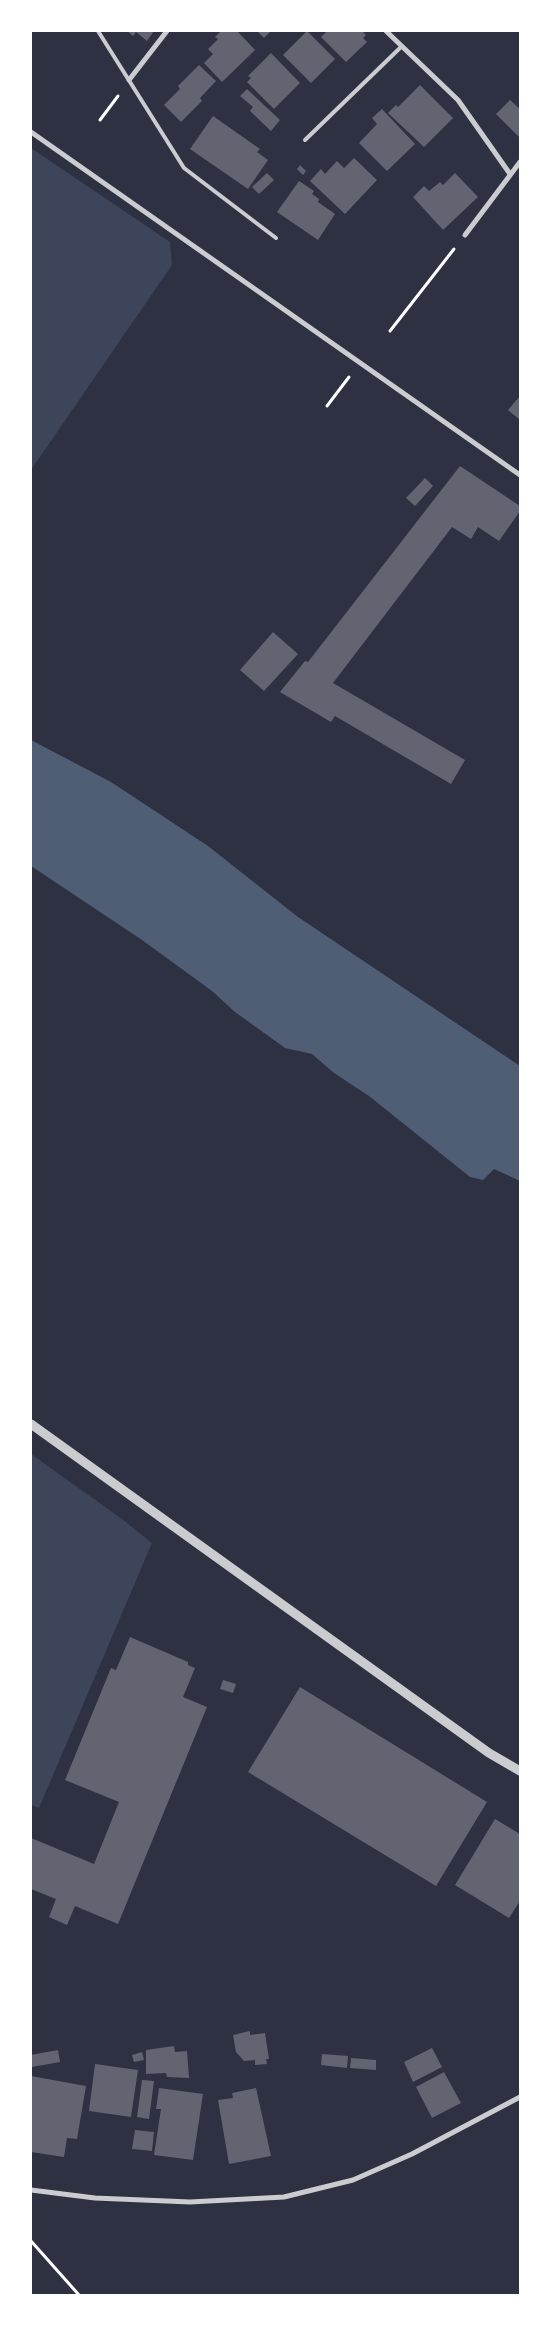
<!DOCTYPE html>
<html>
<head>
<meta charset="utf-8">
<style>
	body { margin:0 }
	#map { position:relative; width:551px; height:2326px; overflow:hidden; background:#2d3142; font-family:Roboto,sans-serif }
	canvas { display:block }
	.frame { position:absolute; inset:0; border:32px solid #fff; pointer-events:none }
</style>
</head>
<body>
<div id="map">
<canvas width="551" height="2326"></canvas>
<div class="frame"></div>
</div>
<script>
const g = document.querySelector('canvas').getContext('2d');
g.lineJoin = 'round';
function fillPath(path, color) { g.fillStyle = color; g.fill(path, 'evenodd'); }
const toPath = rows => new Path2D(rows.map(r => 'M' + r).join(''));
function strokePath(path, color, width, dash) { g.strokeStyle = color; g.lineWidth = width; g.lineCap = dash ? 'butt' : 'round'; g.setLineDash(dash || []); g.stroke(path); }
const green = toPath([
	[31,148,170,242,172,265,31,470],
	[31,1454,122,1519,152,1543,39,1808,31,1805]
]);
const water = toPath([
	[31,740,111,782,208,846,298,917,520,1066,520,1181,494,1169,483,1180,470,1177,369,1096,334,1073,312,1054,285,1048,235,1012,212,991,142,940,31,866]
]);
const building = toPath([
	[127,31,154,31,147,41,136,32,133,36],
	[221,31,237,31,255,50,222,82,204,63,213,54,208,49,218,39,215,37],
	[257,31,271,31,264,38],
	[307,31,335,59,311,83,283,55],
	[327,31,362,31,366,35,363,38,367,42,346,62,321,37],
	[271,53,300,83,274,109,247,82,251,78,248,76],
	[199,65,216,81,200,98,202,101,181,122,164,105,180,89,178,86],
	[420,85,453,118,424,147,388,113,396,105,398,107],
	[247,89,280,120,271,131,250,111,253,107,240,96],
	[510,100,520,109,520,138,496,114],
	[382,109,415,144,387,171,359,143,377,124,372,118],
	[213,116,260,149,257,152,268,160,248,189,190,149],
	[354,158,377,180,345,214,310,181,321,169,325,174,337,161,344,168],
	[300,165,306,171,303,175,297,169],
	[267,173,274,180,259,194,252,187],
	[455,173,478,197,443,230,413,197,424,186,429,191,440,182,443,185],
	[299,181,314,191,312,194,319,199,318,202,335,214,318,240,277,212],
	[520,396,520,420,508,410],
	[460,466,520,506,520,511,499,541,478,527,471,539,452,527,333,683,465,760,451,784,335,716,331,722,280,692,305,661,308,662],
	[425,478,433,486,415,506,406,498],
	[273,632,298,654,264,691,240,670],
	[130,1637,188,1662,188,1665,195,1668,183,1697,207,1707,118,1924,75,1906,67,1925,49,1917,56,1899,31,1889,31,1838,94,1864,119,1802,65,1780,111,1668,116,1670],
	[223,1680,236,1684,233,1693,220,1689],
	[300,1687,487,1802,436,1886,248,1772],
	[495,1819,520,1834,520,1901,509,1918,455,1885],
	[250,2031,250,2035,265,2033,269,2059,266,2059,267,2064,255,2065,255,2060,244,2061,236,2052,233,2035],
	[174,2046,175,2052,187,2051,189,2078,167,2077,166,2073,146,2074,146,2050],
	[432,2048,442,2067,413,2082,404,2062],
	[58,2050,60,2062,32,2067,31,2055],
	[142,2052,144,2060,134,2062,132,2055],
	[322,2054,348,2056,347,2068,321,2065],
	[351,2058,376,2060,376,2070,350,2068],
	[95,2064,138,2070,131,2117,89,2111],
	[444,2072,461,2103,432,2118,416,2087],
	[31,2076,86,2086,77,2139,67,2138,64,2157,31,2152],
	[142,2080,154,2081,149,2119,137,2117],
	[159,2088,203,2094,193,2160,154,2155,161,2109,156,2109],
	[256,2088,271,2156,229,2164,218,2100,233,2098,232,2093],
	[135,2130,154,2132,152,2151,132,2149]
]);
const path = toPath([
	[100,120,118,96],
	[390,331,454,249],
	[327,406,349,377],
	[31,2241,79,2295]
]);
const service = toPath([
	[98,31,184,168,276,238],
	[305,140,401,47]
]);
const minor = toPath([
	[386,31,458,100,510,174],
	[129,80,167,31],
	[31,132,520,475],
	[465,235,520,162],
	[31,2190,95,2198,190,2202,284,2197,353,2180,412,2154,520,2097]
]);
const tertiary = toPath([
	[31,1424,489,1753,520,1771]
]);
fillPath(green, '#3c4559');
fillPath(water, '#4f5d75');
fillPath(building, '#626471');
strokePath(path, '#fff', 3);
strokePath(service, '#caccd0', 4);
strokePath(minor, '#caccd0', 5);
strokePath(tertiary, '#caccd0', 9);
</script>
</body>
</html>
